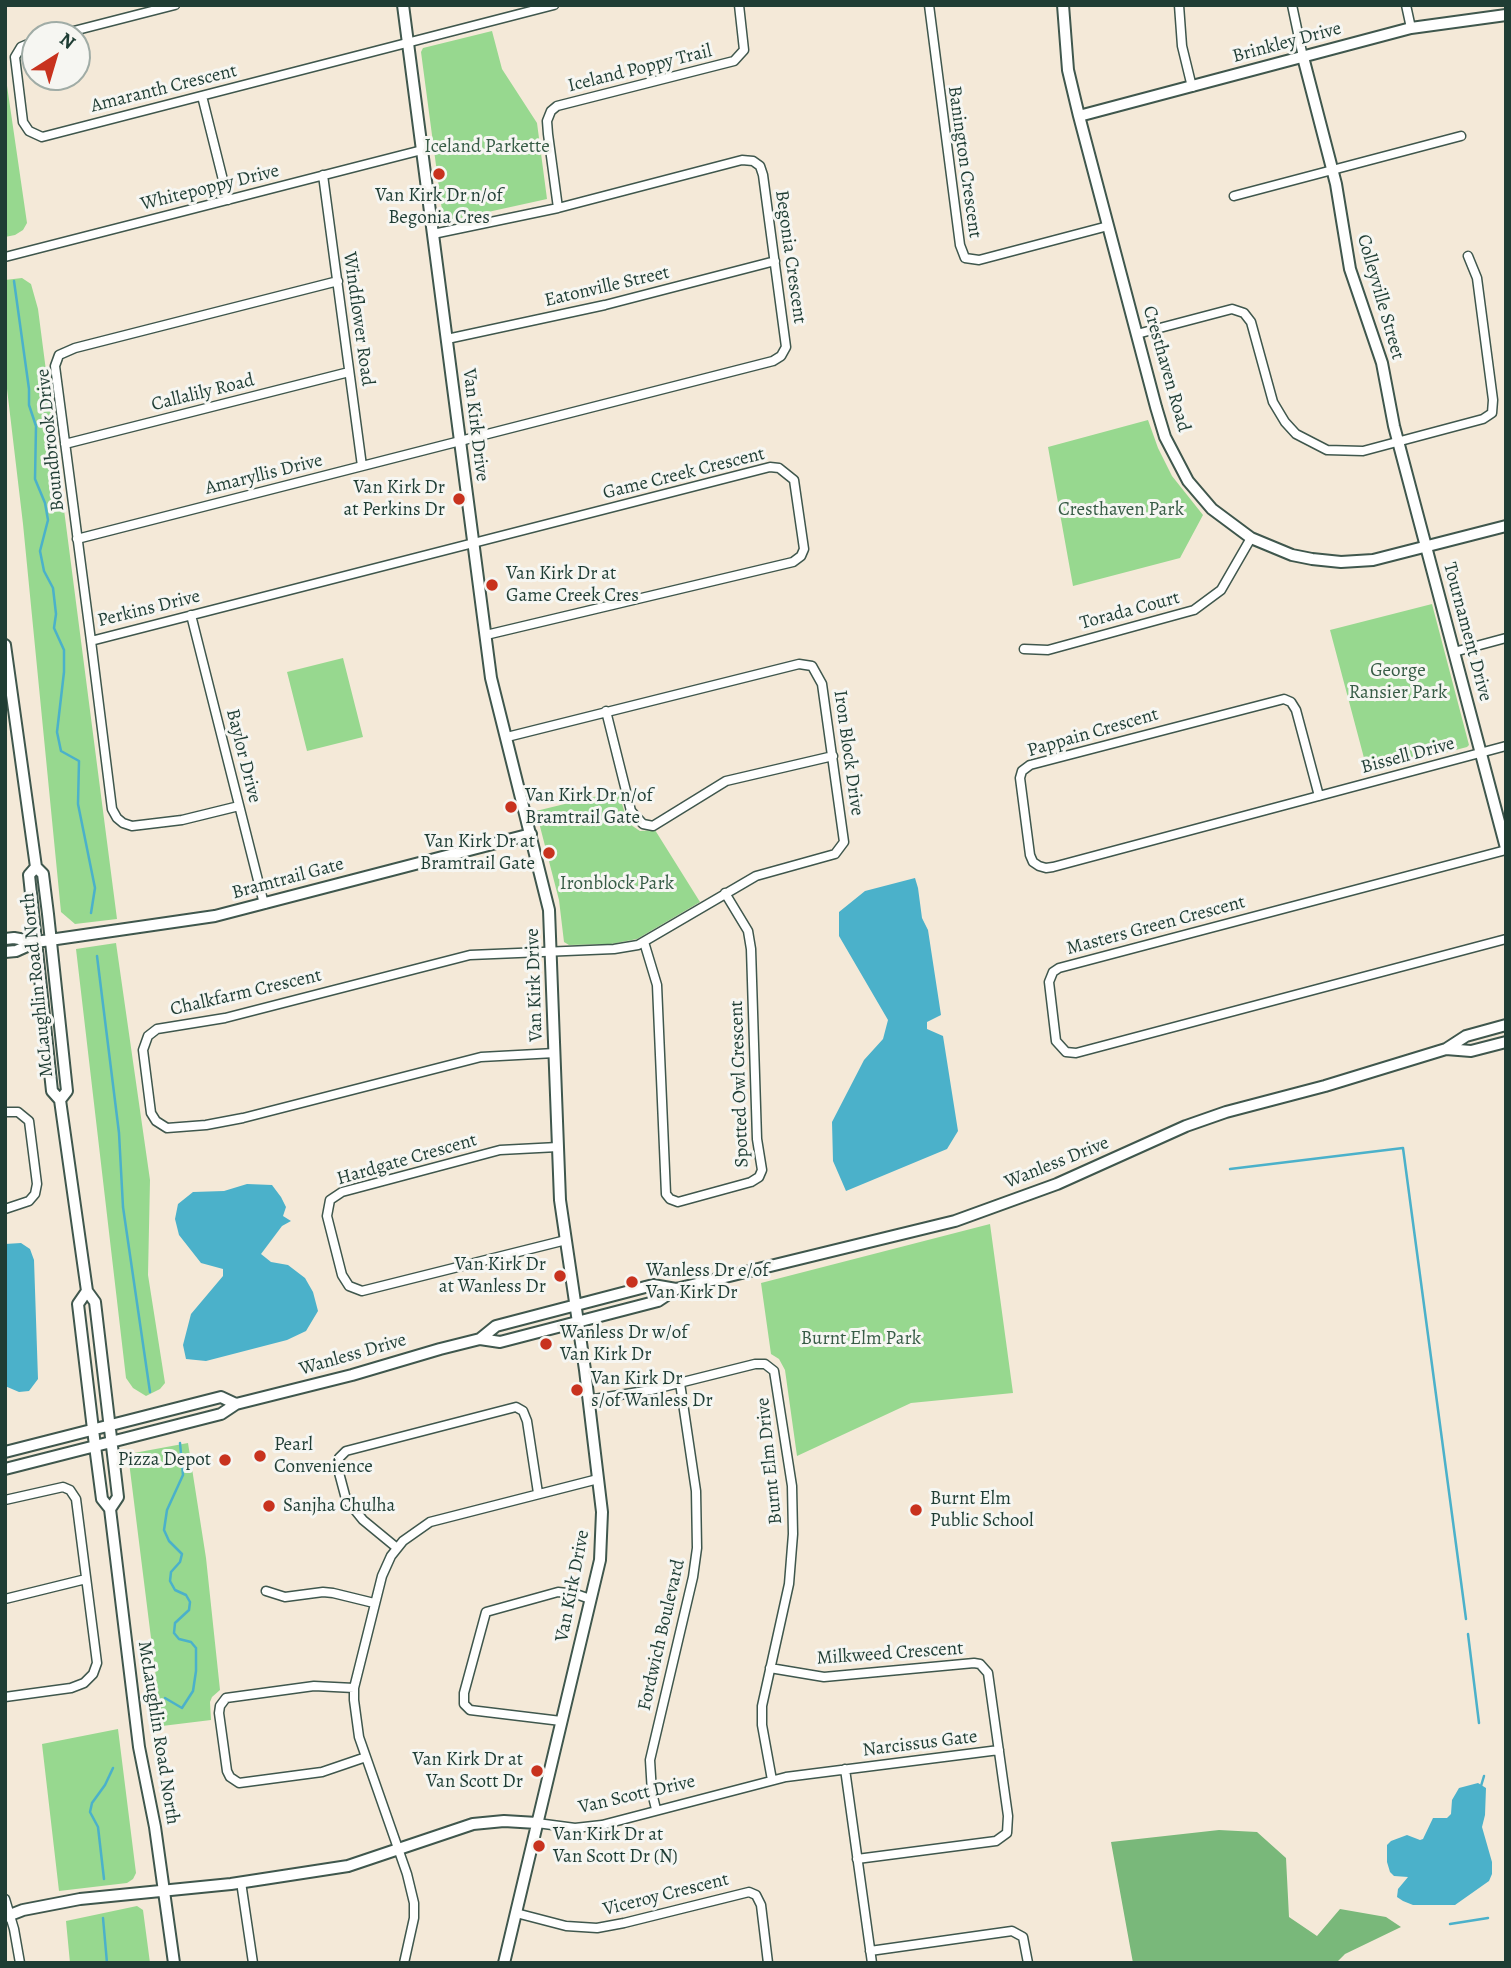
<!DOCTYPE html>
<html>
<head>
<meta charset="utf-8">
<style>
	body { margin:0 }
	#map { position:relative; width:1511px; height:1968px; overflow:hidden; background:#f4e9d8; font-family:Alegreya,serif }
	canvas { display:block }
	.frame { position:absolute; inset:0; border:7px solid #1f3d34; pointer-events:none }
	.north { position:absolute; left:21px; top:21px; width:70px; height:70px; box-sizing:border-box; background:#f6f6f2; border:2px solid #a0aca6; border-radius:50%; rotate:37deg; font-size:19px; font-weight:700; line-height:28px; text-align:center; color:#1f3d34 }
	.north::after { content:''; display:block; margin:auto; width:24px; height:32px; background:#c8321e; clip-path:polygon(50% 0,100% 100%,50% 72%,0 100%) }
</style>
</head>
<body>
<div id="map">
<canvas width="1511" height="1968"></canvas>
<div class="frame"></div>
<div class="north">N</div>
</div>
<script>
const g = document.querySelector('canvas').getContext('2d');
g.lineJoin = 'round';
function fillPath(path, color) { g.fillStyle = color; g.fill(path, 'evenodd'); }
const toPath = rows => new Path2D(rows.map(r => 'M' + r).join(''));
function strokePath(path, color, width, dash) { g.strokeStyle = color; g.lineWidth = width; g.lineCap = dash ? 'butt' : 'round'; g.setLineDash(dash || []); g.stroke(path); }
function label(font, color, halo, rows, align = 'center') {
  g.font = font + ' Alegreya,serif'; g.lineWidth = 6; g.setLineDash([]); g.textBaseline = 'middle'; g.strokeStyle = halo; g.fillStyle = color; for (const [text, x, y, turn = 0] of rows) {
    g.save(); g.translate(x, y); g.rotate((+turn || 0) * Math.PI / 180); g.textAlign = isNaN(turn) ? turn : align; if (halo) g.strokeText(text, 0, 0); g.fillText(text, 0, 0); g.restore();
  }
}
const green = toPath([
	[492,31,502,69,537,123,547,199,447,221,443,218,421,52,423,48],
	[5,72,27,223,23,230,15,235,5,237],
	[22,278,31,284,38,309,117,919,75,924,61,912,23,524,5,372,5,280],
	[1148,420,1158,448,1172,476,1203,515,1180,558,1073,586,1048,447],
	[1432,604,1469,745,1467,747,1368,773,1330,630],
	[343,658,363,737,307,751,287,672],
	[618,791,628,823,640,831,655,830,700,902,637,939,611,944,569,945,564,942,559,900,536,811],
	[116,943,150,1180,148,1275,165,1383,160,1389,146,1396,133,1388,126,1378,76,949],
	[990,1224,1013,1393,911,1403,797,1456,785,1370,779,1359,771,1354,761,1283],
	[188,1443,206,1558,220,1690,212,1697,210,1702,211,1720,162,1726,129,1462,134,1453],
	[118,1729,136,1873,133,1879,127,1883,59,1891,42,1744],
	[137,1906,143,1910,150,1963,70,1963,66,1921]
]);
const forest = toPath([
	[1219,1830,1257,1832,1286,1858,1289,1917,1317,1936,1340,1909,1386,1917,1401,1927,1345,1954,1336,1963,1133,1963,1111,1842]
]);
const water = toPath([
	[915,878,918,888,922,918,928,930,941,1015,927,1022,927,1029,943,1036,958,1131,947,1149,846,1191,833,1161,832,1122,864,1060,883,1039,888,1020,839,936,839,912,865,891],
	[247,1184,272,1185,281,1197,286,1207,283,1216,291,1221,282,1226,261,1254,271,1262,288,1265,305,1278,313,1292,318,1311,306,1331,287,1340,206,1361,186,1359,183,1345,191,1314,223,1276,223,1269,201,1263,179,1235,175,1219,178,1204,193,1192,224,1191],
	[21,1243,30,1249,34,1260,38,1379,29,1391,19,1392,5,1386,5,1244],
	[1478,1783,1486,1788,1485,1815,1482,1827,1492,1862,1492,1874,1489,1881,1455,1905,1413,1905,1403,1901,1397,1897,1398,1889,1408,1877,1394,1876,1390,1872,1387,1862,1387,1845,1391,1841,1407,1835,1420,1840,1423,1839,1433,1818,1447,1818,1451,1814,1452,1800,1459,1788]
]);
const stream = toPath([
	[5,231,6,234],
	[14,281,29,389,29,405,36,426,35,479,45,503,48,520,40,551,44,571,53,588,56,614,54,628,64,650,64,672,57,732,61,751,79,761,78,804,95,888,91,913],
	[97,956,119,1133,123,1207,150,1392],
	[1230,1169,1403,1148,1466,1619],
	[1468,1634,1479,1723],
	[165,1698,182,1708,193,1691,196,1671,196,1648,191,1642,179,1639,174,1633,175,1623,189,1610,190,1602,186,1595,175,1590,170,1581,171,1572,180,1562,182,1554,169,1541,164,1530,167,1510,183,1475,180,1443],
	[1481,1786,1484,1776],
	[104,1879,98,1827,90,1812,92,1803,105,1785,113,1768],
	[103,1918,107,1963],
	[1450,1924,1488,1918]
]);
const street = toPath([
	[929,5,960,245,965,258,979,260,1108,226],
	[1179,5,1182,46,1192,87],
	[1292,5,1303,57],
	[1406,5,1411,28],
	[58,35,175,5],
	[35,41,21,47,15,57,23,122,29,131,42,137,554,5],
	[202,96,228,200],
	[323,175,362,466],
	[1234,196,1461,136],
	[558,208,548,134,547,121,551,111,557,106,734,61,744,50,739,5],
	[5,257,422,150],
	[1137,334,1232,309,1244,313,1251,322,1273,402,1285,422,1296,434,1327,450,1363,451,1483,419,1492,413,1493,400,1477,278,1468,256],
	[447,339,605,305,775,261],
	[65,444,349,372],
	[77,539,773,361,781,356,786,347,763,175,760,166,753,161,742,160,558,208,433,234],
	[191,615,264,904],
	[91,641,55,366,59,355,75,348,338,281],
	[1024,649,1048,650,1194,610,1221,590,1251,538],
	[1454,652,1506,638],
	[606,711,631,811,643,824,653,826,726,781,833,756],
	[507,737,799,664,812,666,822,684,844,842,835,854,756,876,638,945,614,949,470,955,225,1018,157,1029,148,1036,143,1050,151,1113,156,1121,167,1128,206,1125,243,1118,481,1057,555,1053],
	[1319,796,1296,710,1291,702,1284,699,1030,765,1022,771,1020,778,1030,855,1033,862,1039,866,1046,868,1053,867,1506,746],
	[239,806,182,820,132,826,123,823,117,818,112,809,91,641,770,467,779,468,794,480,804,549,801,556,793,562,486,635],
	[1506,850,1059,968,1053,972,1049,982,1056,1041,1066,1052,1076,1053,1506,939],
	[644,942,657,985,666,1194,670,1199,678,1202,751,1182,759,1177,762,1170,757,1139,751,949,748,931,725,893],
	[5,1112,18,1112,29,1121,37,1184,35,1194,29,1201,5,1209],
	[558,1147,500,1150,342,1192,330,1200,327,1216,342,1275,349,1286,362,1291,566,1240],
	[588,1400,651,1390,755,1364,765,1364,774,1371,792,1486,793,1534,789,1584,762,1706,762,1725,772,1780],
	[5,1500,63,1487,70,1490,76,1499,97,1663,93,1674,84,1683,71,1688,5,1697],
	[397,1548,363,1520,346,1499,338,1469,339,1458,346,1451,516,1407,523,1411,527,1421,538,1493],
	[266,1591,285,1597,323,1592,333,1593,374,1603],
	[5,1599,86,1579],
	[770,1668,824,1677,974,1663,980,1664,988,1673,1008,1816,1007,1833,996,1841,857,1859],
	[354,1688,314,1686,226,1698,220,1706,219,1713,227,1771,230,1777,239,1783,322,1772,366,1757],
	[561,1721,470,1710,464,1704,464,1693,486,1612,558,1592,576,1594,590,1599],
	[845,1769,872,1963],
	[656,1809,652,1793,650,1760,693,1577,697,1548,696,1491,680,1383],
	[537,1823,575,1828,602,1825,786,1777,999,1750],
	[241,1882,253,1963],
	[5,1899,14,1929,20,1963],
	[516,1913,566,1926,597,1928,624,1923,749,1892,756,1895,761,1905,768,1963],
	[870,1951,1012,1931,1023,1937,1028,1963],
	[404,1963,414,1918,414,1903,407,1874,359,1737,354,1700,354,1688,382,1576,391,1556,403,1541,430,1522,598,1479]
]);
const secondary = toPath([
	[403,5,491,678,549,910,560,1200,585,1370,602,1512,600,1560,504,1963],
	[1063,5,1068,70,1079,116,1156,407,1165,437,1188,481,1212,509,1251,538,1292,555,1312,559,1341,562,1373,560,1506,526],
	[1303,57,1336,184,1350,269,1382,363,1394,426,1506,848],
	[1079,116,1411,28,1506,15],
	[5,645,36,867,43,874,48,914,67,1091,60,1100],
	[36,867,29,875,52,1091,60,1100,87,1291,95,1302,118,1497,110,1509],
	[5,939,14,938,36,942],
	[5,952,16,951,36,942,215,916,531,834],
	[1446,1049,1471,1051,1506,1042],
	[87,1291,78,1304,95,1446,102,1499,110,1509,139,1747,155,1827,174,1963],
	[480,1339,496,1326,653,1285,676,1289],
	[5,1452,221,1397,236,1404],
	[5,1469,221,1414,236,1404,352,1375,440,1349,480,1339,500,1342,658,1301,676,1289,955,1221,1057,1184,1186,1126,1226,1112,1325,1086,1446,1049,1466,1036,1506,1025],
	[5,1917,23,1910,80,1899,231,1884,348,1866,473,1824,504,1821,537,1823]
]);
const markers = [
	[439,174,7,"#c8321e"],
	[459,499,7,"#c8321e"],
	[492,585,7,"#c8321e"],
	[511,807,7,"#c8321e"],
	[549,853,7,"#c8321e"],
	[560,1276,7,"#c8321e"],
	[632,1282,7,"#c8321e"],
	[546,1344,7,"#c8321e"],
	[577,1390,7,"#c8321e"],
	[260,1456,7,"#c8321e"],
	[225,1460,7,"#c8321e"],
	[269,1506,7,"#c8321e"],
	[916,1510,7,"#c8321e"],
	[537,1771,7,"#c8321e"],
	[539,1846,7,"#c8321e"]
];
const streetNames = [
	["Brinkley Drive",1287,43,-15],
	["Iceland Poppy Trail",640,69,-14],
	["Amaranth Crescent",164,89,-14],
	["Banington Crescent",964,162,82],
	["Whitepoppy Drive",210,188,-14],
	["Begonia Crescent",790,257,82],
	["Eatonville Street",607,287,-13],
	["Colleyville Street",1380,297,74],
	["Windflower Road",358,319,82],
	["Cresthaven Road",1166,369,74],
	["Callalily Road",203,393,-14],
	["Van Kirk Drive",475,425,83],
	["Boundbrook Drive",51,440,-96],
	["Game Creek Crescent",684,474,-14],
	["Amaryllis Drive",264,475,-14],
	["Perkins Drive",149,609,-14],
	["Torada Court",1130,611,-15],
	["Tournament Drive",1467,632,75],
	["Pappain Crescent",1093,733,-16],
	["Iron Block Drive",848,753,82],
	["Baylor Drive",243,756,76],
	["Bissell Drive",1408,756,-15],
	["Bramtrail Gate",288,879,-15],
	["Masters Green Crescent",1156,926,-15],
	["McLaughlin Road North",38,985,-96],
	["Van Kirk Drive",535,985,-92],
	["Chalkfarm Crescent",246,993,-13],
	["Spotted Owl Crescent",740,1084,-92],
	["Hardgate Crescent",407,1160,-16],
	["Wanless Drive",1057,1163,-22],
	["Wanless Drive",353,1355,-16],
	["Burnt Elm Drive",770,1461,-96],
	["Van Kirk Drive",573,1586,-79],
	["Fordwich Boulevard",662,1635,-77],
	["Milkweed Crescent",890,1654,-4],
	["McLaughlin Road North",158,1733,81],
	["Narcissus Gate",920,1744,-7],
	["Van Scott Drive",637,1795,-13],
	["Viceroy Crescent",666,1895,-14]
];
const parkNames = [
	["Iceland Parkette",487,147],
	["Cresthaven Park",1121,510],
	["George",1398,671],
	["Ransier Park",1398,693],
	["Ironblock Park",617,884],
	["Burnt Elm Park",861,1339]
];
const poiNames = [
	["Van Kirk Dr n/of",439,196,"center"],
	["Begonia Cres",439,218,"center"],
	["Van Kirk Dr",445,488,"right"],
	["at Perkins Dr",445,510,"right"],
	["Van Kirk Dr at",506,574],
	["Game Creek Cres",506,596],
	["Van Kirk Dr n/of",525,796],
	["Bramtrail Gate",525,818],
	["Van Kirk Dr at",535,842,"right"],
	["Bramtrail Gate",535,864,"right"],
	["Van Kirk Dr",546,1265,"right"],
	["at Wanless Dr",546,1287,"right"],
	["Wanless Dr e/of",646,1271],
	["Van Kirk Dr",646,1293],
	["Wanless Dr w/of",560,1333],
	["Van Kirk Dr",560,1355],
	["Van Kirk Dr",591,1379],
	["s/of Wanless Dr",591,1401],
	["Pearl",274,1445],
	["Convenience",274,1467],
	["Pizza Depot",211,1460,"right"],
	["Burnt Elm",930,1499],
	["Public School",930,1521],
	["Sanjha Chulha",283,1506],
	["Van Kirk Dr at",523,1760,"right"],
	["Van Scott Dr",523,1782,"right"],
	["Van Kirk Dr at",553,1835],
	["Van Scott Dr (N)",553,1857]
];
fillPath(green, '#97d88f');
fillPath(forest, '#79b87a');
fillPath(water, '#4bb1ca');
strokePath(stream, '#4bb1ca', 2.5);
strokePath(street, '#3f574d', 11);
strokePath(secondary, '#3f574d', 14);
strokePath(street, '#fff', 8);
strokePath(secondary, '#fff', 10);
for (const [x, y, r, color] of markers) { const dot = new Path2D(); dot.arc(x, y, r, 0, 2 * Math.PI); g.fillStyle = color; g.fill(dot); strokePath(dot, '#f6f6f2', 2.5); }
label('19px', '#1f3d34', '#f6f6f2', streetNames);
label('19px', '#375c46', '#f6f6f2', parkNames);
label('19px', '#1f3d34', '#f6f6f2', poiNames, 'left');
</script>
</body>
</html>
